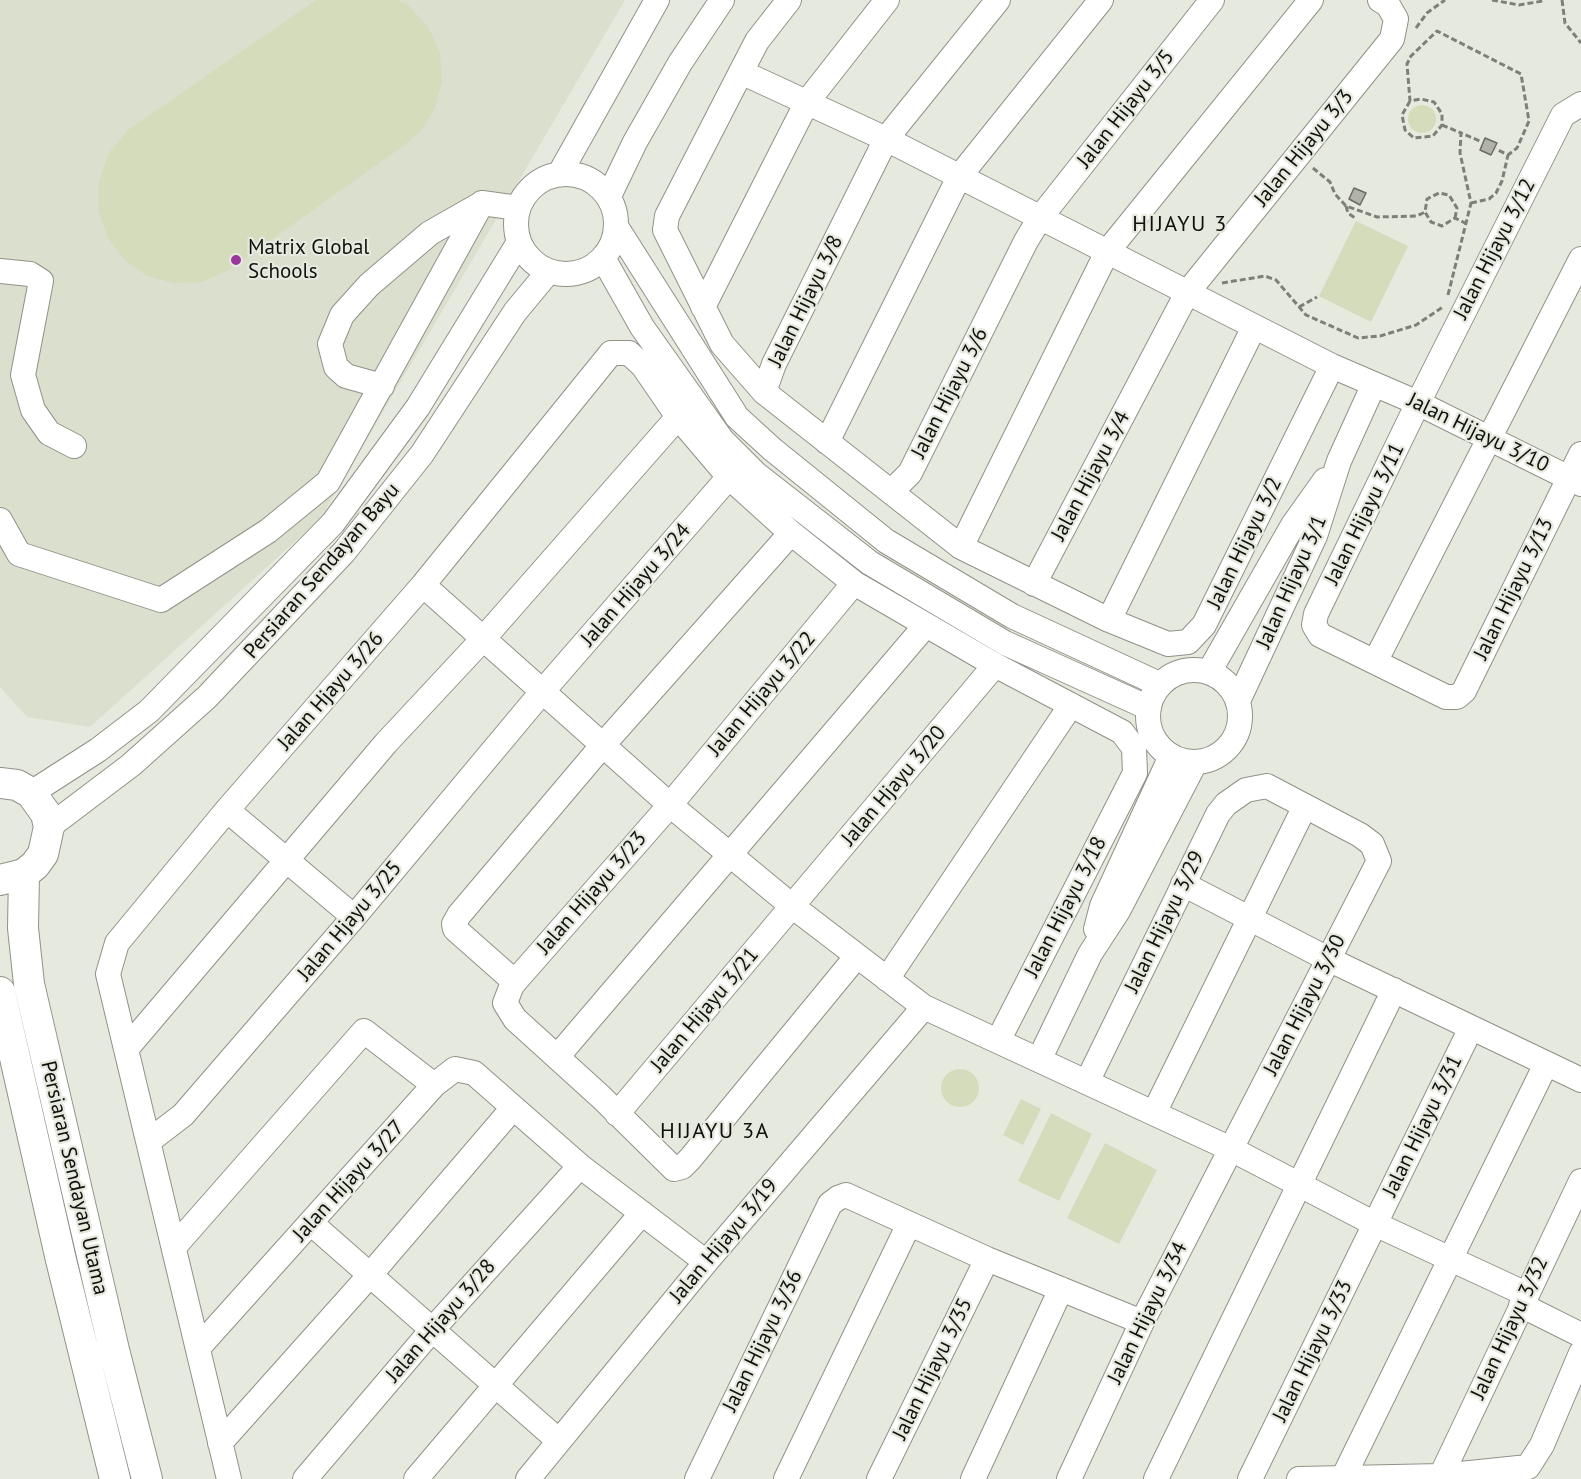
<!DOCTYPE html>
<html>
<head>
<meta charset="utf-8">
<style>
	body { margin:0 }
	canvas { display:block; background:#e6e9de }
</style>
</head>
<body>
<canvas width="1581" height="1479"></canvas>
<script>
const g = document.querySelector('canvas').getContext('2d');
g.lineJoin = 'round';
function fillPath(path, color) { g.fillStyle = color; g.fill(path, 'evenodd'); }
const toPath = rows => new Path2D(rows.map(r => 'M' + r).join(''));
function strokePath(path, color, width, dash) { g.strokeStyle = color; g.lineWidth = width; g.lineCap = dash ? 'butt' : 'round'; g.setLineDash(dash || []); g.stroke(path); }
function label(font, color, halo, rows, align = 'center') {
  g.font = font + ' "PT Sans",sans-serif'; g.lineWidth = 4.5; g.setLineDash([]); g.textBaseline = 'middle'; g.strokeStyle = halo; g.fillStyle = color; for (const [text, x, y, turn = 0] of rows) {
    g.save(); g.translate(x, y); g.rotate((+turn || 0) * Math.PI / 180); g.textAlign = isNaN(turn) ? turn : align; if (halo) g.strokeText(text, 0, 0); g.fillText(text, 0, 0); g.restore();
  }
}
const built = toPath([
	[0,0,625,0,320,519,90,727,27,717,0,687]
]);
const green = toPath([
	[316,0,398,0,409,6,429,28,440,54,442,81,435,108,420,132,399,149,227,271,201,282,174,283,147,276,125,260,108,238,98,210,99,181,109,153,128,130],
	'1408 119a14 14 0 1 1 28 0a14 14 0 1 1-28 0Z',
	[1356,221,1408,246,1371,322,1319,296],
	'941 1088a19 19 0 1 1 38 0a19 19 0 1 1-38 0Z',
	[1021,1099,1041,1109,1023,1145,1003,1135],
	[1051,1113,1092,1134,1059,1201,1018,1181],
	[1105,1143,1157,1170,1119,1244,1067,1218]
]);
const building = toPath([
	[1485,138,1497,143,1491,155,1480,150,1485,138],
	[1354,188,1366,193,1360,205,1349,199,1354,188]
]);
const path = toPath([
	[1492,0,1519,5,1543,1],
	[1562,0,1565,23,1581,43],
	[1416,28,1427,13,1445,0],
	[1410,101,1402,115,1405,130,1414,138,1433,136,1442,125,1442,114,1434,102,1421,99,1410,101,1407,64,1411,56,1437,31,1521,74,1529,121,1517,148,1508,155],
	[1442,125,1461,133],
	[1313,168,1330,182,1335,194,1346,206,1377,217,1417,216,1425,212],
	[1471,203,1489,199,1496,193,1502,181,1508,155,1496,149],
	[1346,206,1348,213,1355,218],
	[1455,218,1457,208,1449,195,1439,193,1427,199,1425,212,1431,222,1442,226,1455,218,1465,223],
	[1222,283,1265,276,1276,280,1306,315,1358,338,1380,336,1416,325,1443,307],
	[1448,295,1471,203,1460,153,1461,133,1482,142],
	[1299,307,1317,297]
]);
const minor = toPath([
	[789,0,757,41,741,72,667,216,665,230,722,344,764,392,961,547,1109,620,1168,644,1188,642,1204,625,1332,366],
	[741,72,886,139,1332,366,1418,403,1581,484],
	[1581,104,1563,115,1418,403,1316,614,1314,625,1320,635,1446,697,1457,697,1464,691,1581,454],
	[560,173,657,0],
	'516 224a50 50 0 1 1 100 0a50 50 0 1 1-100 0Z',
	[609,196,635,142,680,63,722,0],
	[617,228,737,417,772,449,886,541,1012,616,1159,684],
	[603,258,642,327,722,440,756,474,870,563,1005,643,1149,708],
	[0,271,30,274,41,281,23,375,33,410,49,433,74,446],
	[703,307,807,102,887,0],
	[382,386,346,376,336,367,330,344,342,315,369,285,430,233,481,204],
	[764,392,774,364,886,139,998,0],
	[827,442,959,177,1101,0],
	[892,491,910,473,1026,241,1040,218,1212,0],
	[0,520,19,554,161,600,268,531,328,482,482,203,518,208],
	[791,533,854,583,995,665,1122,732,1134,748,1135,773,998,1041],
	[961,547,1107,252,1311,0],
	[854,583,670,805,512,985,505,1003,515,1019,601,1097,674,1169,682,1167,690,1159,857,956],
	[1034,584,1187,293,1392,39,1396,19,1388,5,1380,0],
	[423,585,670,805,792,906,924,1007,1231,1149,1375,1224,1526,1294],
	[1109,620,1254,327],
	[1375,662,1581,259],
	'1148 716a46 46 0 1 1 92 0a46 46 0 1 1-92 0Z',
	[1209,672,1293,525,1325,480],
	[1238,701,1315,536,1339,461,1374,384],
	[31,793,98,750,149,711,333,523,418,407,519,242],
	[227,810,354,917],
	[49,827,131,765,207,697,344,552,422,454,515,312,549,271],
	[1183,884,1328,959,1581,1080],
	[1096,929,1102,906,1171,756],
	[887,979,1071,705],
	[127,1048,386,743,483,639,678,417],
	[557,1057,926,625],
	[1039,1060,1090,954,1118,911,1195,763],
	[1154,1113,1305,806],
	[617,1114,995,665],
	[149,1141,183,1115,354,917,542,692,729,477],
	[312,1224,559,1441],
	[174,1247,364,1031,434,1085],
	[1521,1305,1581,1335],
	[198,1348,434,1085,455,1069,474,1073,580,1166,706,1262],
	[220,1443,370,1275,513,1108],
	[1441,1476,1581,1181],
	[1343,1478,1546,1064],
	[229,1479,108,974,117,943,227,810,423,585,611,353,629,353,643,366,678,417,729,477,791,533,602,746,459,915,454,924,455,929,515,982],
	[305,1479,432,1330,580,1166],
	[416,1479,642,1213],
	[528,1479,706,1262,924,1007],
	[697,1479,830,1204,838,1198,846,1195,987,1259,1142,1322],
	[786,1479,909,1224],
	[879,1479,987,1259],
	[973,1479,1061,1289],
	[1069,1479,1142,1322,1379,861,1372,844,1360,835,1267,786,1246,790,1226,804,1218,814,1087,1082],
	[1156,1479,1394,990],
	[1250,1479,1471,1028],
	[1299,1479,1441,1476,1528,1467,1542,1445,1581,1353]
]);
const major = toPath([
	[0,783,17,785,31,793,46,814,49,827,43,854,35,865,24,874,0,880],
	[24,874,23,928,29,984,114,1350,147,1479],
	[0,992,61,1260,115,1479]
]);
const markers = [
	[236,260,6,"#9a379c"]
];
const streetNames = [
	["Jalan Hijayu 3/5",1126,109,-52],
	["Jalan Hijayu 3/3",1304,148,-51],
	["Jalan Hijayu 3/12",1495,249,-63],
	["Jalan Hijayu 3/8",806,301,-64],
	["Jalan Hijayu 3/6",950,393,-63],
	["Jalan Hijayu 3/10",1478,433,26],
	["Jalan Hijayu 3/4",1091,476,-62],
	["Jalan Hijayu 3/11",1365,514,-64],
	["Jalan Hijayu 3/2",1245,543,-64],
	["Persiaran Sendayan Bayu",322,571,-49],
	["Jalan Hijayu 3/1",1292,582,-66],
	["Jalan Hijayu 3/24",636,585,-49],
	["Jalan Hijayu 3/13",1514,589,-64],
	["Jalan Hjayu 3/26",331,691,-49],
	["Jalan Hijayu 3/22",762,694,-50],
	["Jalan Hjayu 3/20",894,786,-50],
	["Jalan Hijayu 3/23",592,893,-49],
	["Jalan Hijayu 3/18",1066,907,-63],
	["Jalan Hjayu 3/25",350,921,-50],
	["Jalan Hijayu 3/29",1165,922,-64],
	["Jalan Hijayu 3/30",1305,1005,-63],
	["Jalan Hijayu 3/21",705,1010,-50],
	["Jalan Hijayu 3/31",1423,1126,-64],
	["Persiaran Sendayan Utama",74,1178,77],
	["Jalan Hijayu 3/27",349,1181,-48],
	["Jalan Hijayu 3/19",724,1241,-50],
	["Jalan Hijayu 3/34",1148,1313,-64],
	["Jalan Hijayu 3/28",441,1321,-49],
	["Jalan Hijayu 3/32",1510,1328,-65],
	["Jalan Hijayu 3/36",763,1341,-64],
	["Jalan Hijayu 3/33",1313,1351,-64],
	["Jalan Hijayu 3/35",933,1369,-64]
];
const poiNames = [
	["Matrix Global",248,248],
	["Schools",248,272]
];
const neighbourhoodNames = [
	["HIJAYU 3",1180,225],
	["HIJAYU 3A",715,1132]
];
fillPath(built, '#dbdfcd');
fillPath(green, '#d5dcbc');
fillPath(building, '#b1b3a9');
strokePath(building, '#6a6c62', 1.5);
strokePath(minor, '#909288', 26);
strokePath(major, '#909288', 32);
strokePath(path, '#7e8078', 3, [6, 3]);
strokePath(minor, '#fff', 24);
strokePath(major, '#fff', 30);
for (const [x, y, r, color] of markers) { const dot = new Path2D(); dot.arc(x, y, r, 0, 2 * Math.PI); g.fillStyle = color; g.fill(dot); strokePath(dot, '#e6e9de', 2); }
label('21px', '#10110d', '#e6e9de', streetNames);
label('21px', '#10110d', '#e6e9de', poiNames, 'left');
g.letterSpacing = '1.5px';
label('22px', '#10110d', '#e6e9de', neighbourhoodNames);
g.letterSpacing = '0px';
</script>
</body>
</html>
